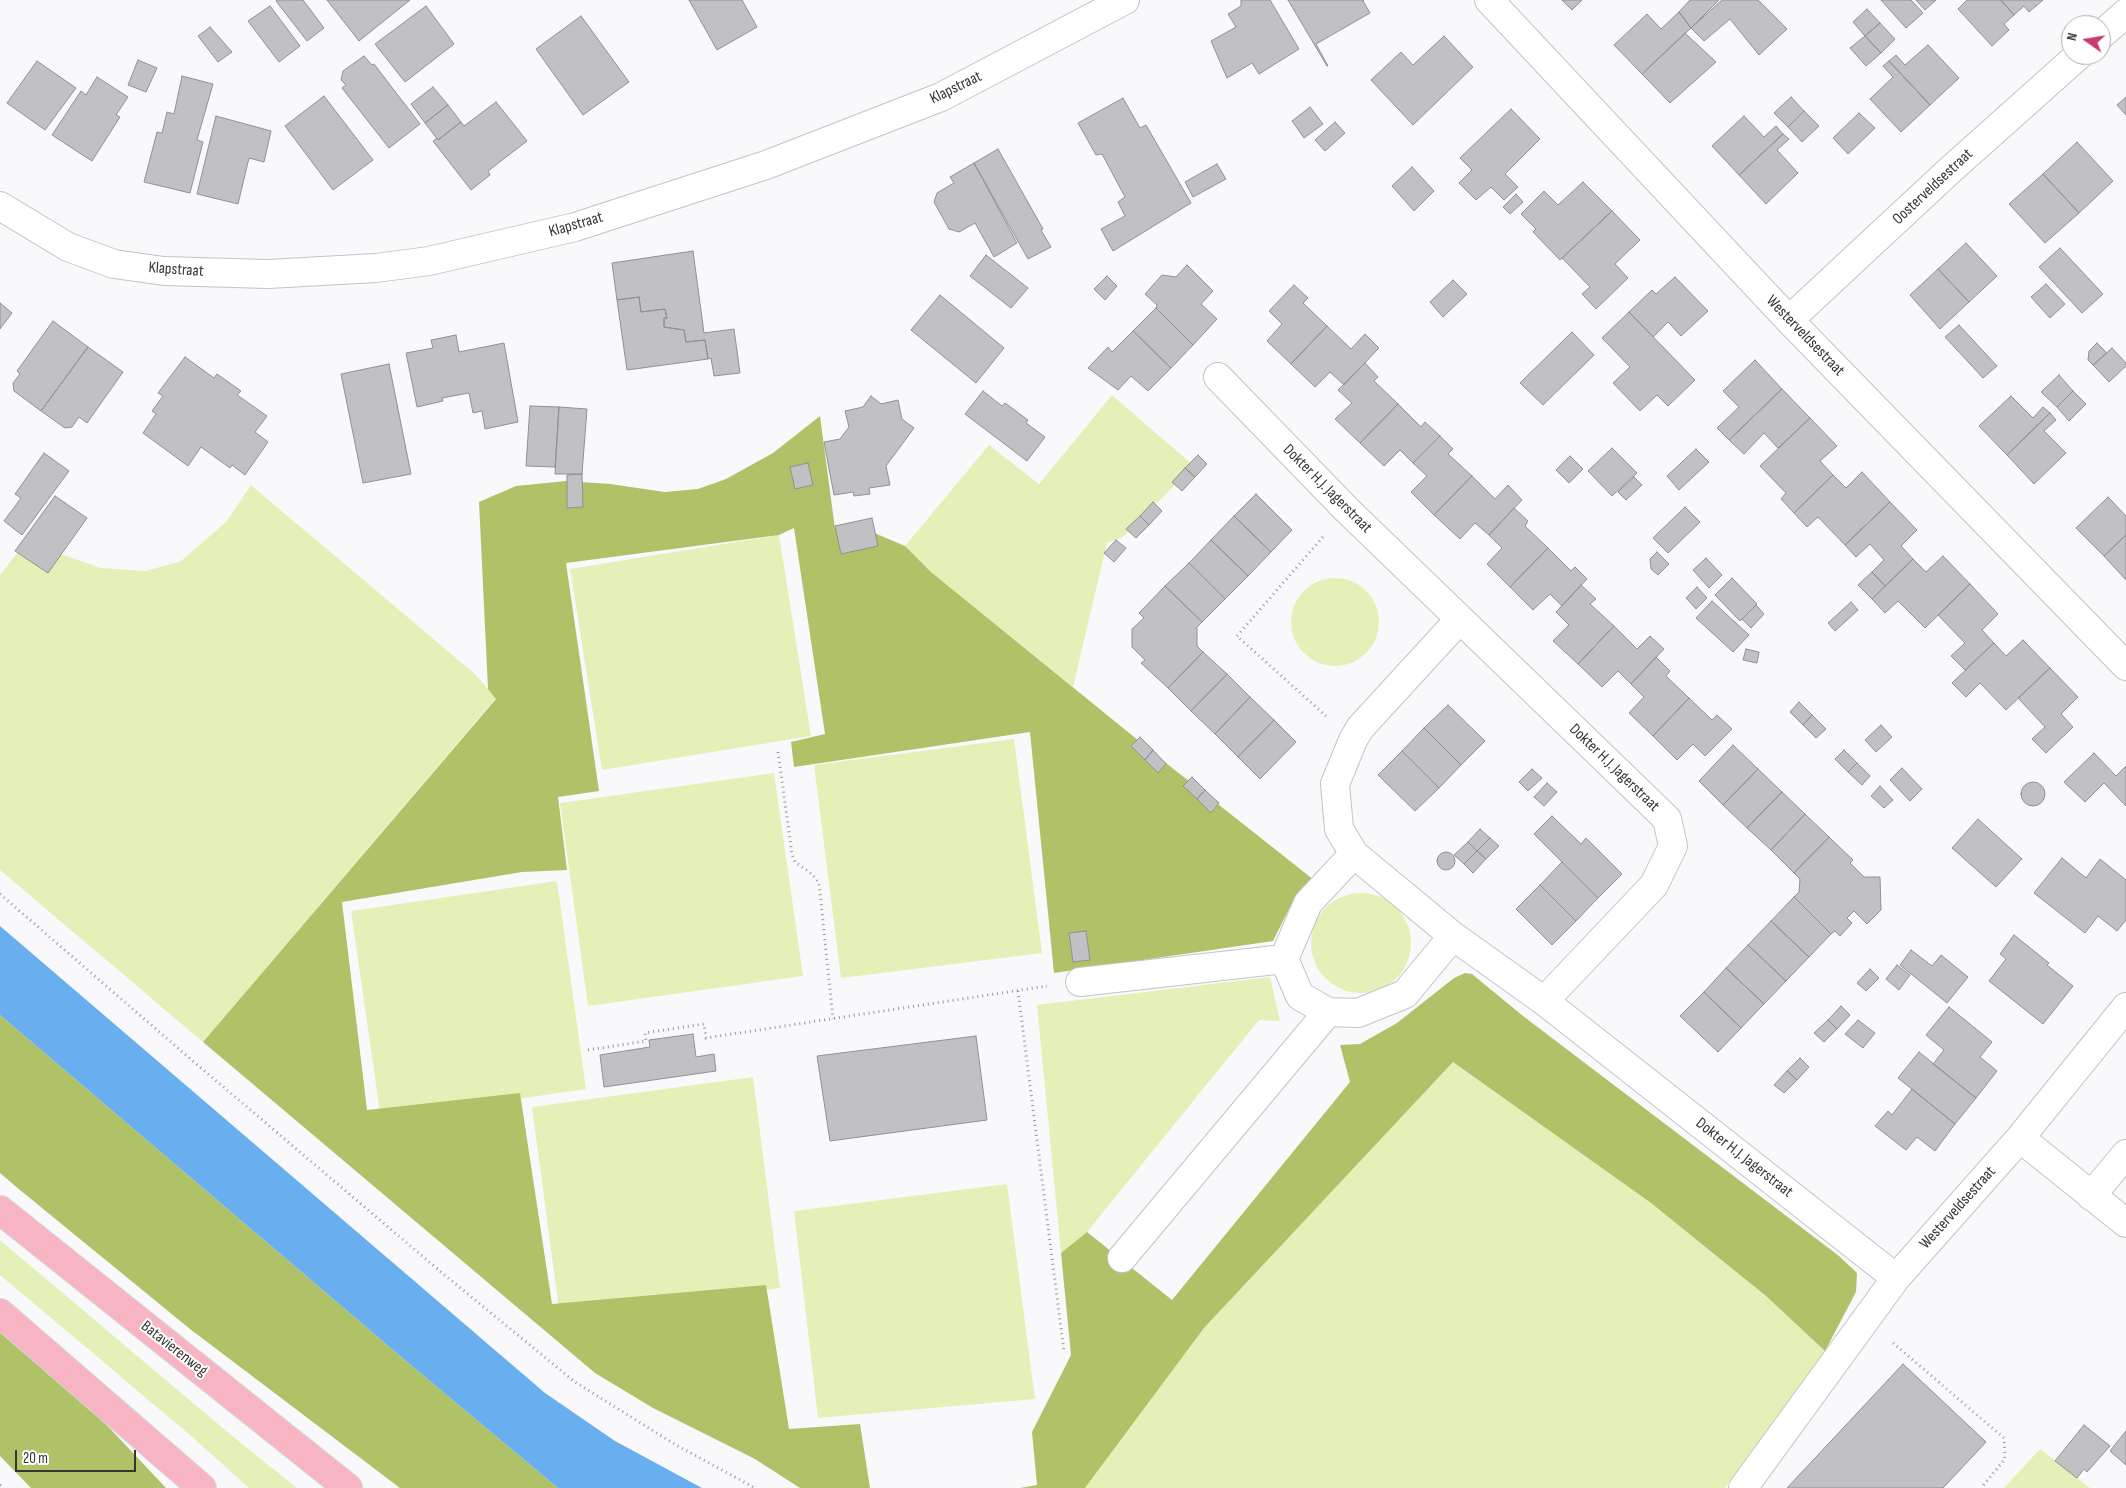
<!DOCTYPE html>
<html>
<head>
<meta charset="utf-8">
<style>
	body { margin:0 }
	#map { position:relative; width:2126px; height:1488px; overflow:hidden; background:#f9f9fb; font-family:"Sofia Sans Condensed",sans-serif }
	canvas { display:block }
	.north { position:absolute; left:2061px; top:15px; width:50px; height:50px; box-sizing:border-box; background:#fff; border:1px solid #aeaeaf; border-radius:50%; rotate:283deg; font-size:14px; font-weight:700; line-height:20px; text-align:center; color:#353536 }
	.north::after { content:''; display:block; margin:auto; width:18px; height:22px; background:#c83b6a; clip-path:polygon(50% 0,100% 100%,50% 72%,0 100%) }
	.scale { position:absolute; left:15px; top:1450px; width:121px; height:22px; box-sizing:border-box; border:2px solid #353536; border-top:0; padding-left:6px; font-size:15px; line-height:18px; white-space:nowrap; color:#353536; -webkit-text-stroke:4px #fff; paint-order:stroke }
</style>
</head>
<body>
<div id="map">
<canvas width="2126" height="1488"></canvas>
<div class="north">N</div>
<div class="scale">20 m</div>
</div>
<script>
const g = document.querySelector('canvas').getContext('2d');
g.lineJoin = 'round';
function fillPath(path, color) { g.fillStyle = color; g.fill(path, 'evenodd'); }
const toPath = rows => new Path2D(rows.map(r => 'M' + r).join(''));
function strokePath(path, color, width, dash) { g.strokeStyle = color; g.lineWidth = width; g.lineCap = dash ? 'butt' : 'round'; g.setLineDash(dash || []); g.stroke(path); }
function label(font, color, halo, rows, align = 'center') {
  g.font = font + ' "Sofia Sans Condensed",sans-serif'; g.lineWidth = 4; g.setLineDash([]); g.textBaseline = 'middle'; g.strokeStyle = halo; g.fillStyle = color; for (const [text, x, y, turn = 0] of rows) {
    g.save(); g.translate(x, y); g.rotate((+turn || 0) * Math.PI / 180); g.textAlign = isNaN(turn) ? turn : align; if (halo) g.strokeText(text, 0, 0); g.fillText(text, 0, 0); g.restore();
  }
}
const green = toPath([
	[1112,395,1194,466,1123,537,1107,543,1073,687,931,572,905,546,989,445,1039,484],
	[251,485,475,674,496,698,203,1042,0,870,0,575,26,542,101,568,146,571,181,561,226,522],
	[779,535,811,736,602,770,570,569],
	'1291 622a44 44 0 1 1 88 0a44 44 0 1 1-88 0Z',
	[1014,739,1042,953,841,978,814,765],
	[774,773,803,976,588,1006,560,803],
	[557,881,586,1089,381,1119,351,911],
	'1311 943a50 50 0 1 1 100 0a50 50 0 1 1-100 0Z',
	[1270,977,1280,1021,1259,1020,1087,1232,1061,1253,1037,1005],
	[1453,1062,1651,1203,1766,1296,1825,1351,1725,1488,1085,1488,1204,1328],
	[753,1077,780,1288,560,1317,532,1107],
	[1007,1184,1035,1399,818,1418,794,1211],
	[0,1240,231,1435,297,1488,249,1488,190,1435,0,1275],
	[2040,1449,2090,1488,2004,1488]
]);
const forest = toPath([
	[820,416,835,529,872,532,905,546,931,572,1171,767,1314,880,1306,886,1289,909,1273,941,1054,973,1030,732,794,767,791,742,825,734,794,528,779,535,566,563,599,791,558,797,567,870,522,872,342,902,367,1110,520,1093,552,1304,766,1285,789,1429,860,1424,870,1488,800,1488,755,1459,653,1408,595,1373,203,1042,496,699,488,689,479,502,516,486,566,481,610,484,665,492,698,489,726,479,773,453],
	[1465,973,1472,974,1523,1016,1839,1256,1857,1273,1856,1292,1825,1351,1766,1296,1651,1203,1453,1062,1204,1328,1085,1488,1020,1488,1037,1485,1032,1432,1071,1355,1061,1253,1087,1232,1172,1300,1350,1082,1340,1045,1360,1044,1397,1023,1454,978],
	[0,1015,406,1361,558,1488,400,1488,190,1329,20,1190,0,1173],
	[0,1322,87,1404,166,1488,31,1488,0,1456]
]);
const water = toPath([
	[0,926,545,1393,615,1441,702,1488,558,1488,406,1361,0,1015]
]);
const building = toPath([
	[277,0,303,0,324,28,307,41,276,1,277,0],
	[327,0,410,0,359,41,327,0],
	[689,0,742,0,757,27,717,50,689,0],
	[1241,0,1270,0,1299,49,1259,74,1252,63,1227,78,1211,41,1236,27,1228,14,1241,6,1241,0],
	[1288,0,1364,0,1363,1,1370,13,1316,44,1328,66,1327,66,1288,0],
	[1562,0,1582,0,1572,10,1562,0],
	[1690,0,1719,0,1691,28,1679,12,1690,0],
	[1722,0,1758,0,1787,29,1759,55,1730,19,1704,41,1691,28,1722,0],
	[1881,0,1911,0,1923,13,1906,28,1881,0],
	[1916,0,1936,0,1925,10,1916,0],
	[1967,0,2001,0,2014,15,2004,24,2009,30,1992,46,1958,9,1967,0],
	[2001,0,2043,0,2029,12,2024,6,2014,15,2001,0],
	[270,6,300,46,279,62,248,21,270,6],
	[426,6,454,44,405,82,375,44,426,6],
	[1867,9,1880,23,1865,36,1853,22,1867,9],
	[1679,12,1691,28,1642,74,1614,45,1647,14,1661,29,1679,12],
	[581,16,629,82,583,115,536,49,581,16],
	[1880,23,1895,39,1881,53,1865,36,1880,23],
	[210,27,232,52,218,62,198,36,210,27],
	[1685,33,1716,62,1670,103,1642,74,1685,33],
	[1444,36,1473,67,1413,125,1371,80,1401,52,1413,65,1444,36],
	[1865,36,1881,53,1866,66,1850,48,1865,36],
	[1928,45,1959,78,1930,105,1889,61,1896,55,1905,65,1928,45],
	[364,56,372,65,374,64,420,124,389,148,342,88,346,85,341,80,343,71,364,56],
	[138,60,157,68,146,92,128,85,138,60],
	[37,61,76,88,45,130,7,103,37,61],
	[1889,61,1930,105,1901,132,1870,99,1893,77,1883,66,1889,61],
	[182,76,213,84,197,140,203,142,190,193,144,182,157,132,162,133,167,112,174,114,182,76],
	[97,77,128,97,116,115,120,117,92,161,52,135,81,91,86,95,97,77],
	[433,87,448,105,425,123,411,104,433,87],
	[324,96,373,160,333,190,285,126,324,96],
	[1791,97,1804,111,1788,127,1774,113,1791,97],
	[2126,97,2126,115,2117,105,2126,97],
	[1123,98,1140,128,1146,125,1191,203,1113,251,1101,229,1125,216,1118,202,1125,197,1102,154,1096,155,1078,123,1123,98],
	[496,102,527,141,488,171,490,175,471,190,433,141,437,138,438,140,461,122,464,126,496,102],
	[448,105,461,122,438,140,425,123,448,105],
	[1310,107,1323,124,1304,138,1292,121,1310,107],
	[1511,109,1540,139,1505,174,1518,187,1504,200,1491,187,1476,200,1459,183,1472,170,1460,158,1511,109],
	[1804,111,1819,126,1802,142,1788,127,1804,111],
	[1859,113,1875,128,1848,154,1833,138,1859,113],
	[216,116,271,131,264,162,249,158,238,204,197,194,216,116],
	[1744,116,1764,137,1776,126,1783,134,1739,175,1712,146,1744,116],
	[1335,122,1345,133,1325,151,1315,140,1335,122],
	[1783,134,1789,139,1777,150,1798,173,1766,204,1739,175,1783,134],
	[2077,142,2113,181,2079,213,2043,174,2077,142],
	[998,149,1043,229,1041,230,1051,247,1028,259,974,163,998,149],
	[974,163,1017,243,994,257,975,223,959,232,949,229,934,202,937,193,954,183,950,177,974,163],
	[1217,164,1226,179,1193,197,1185,182,1217,164],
	[1412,167,1434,191,1414,211,1392,186,1412,167],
	[2043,174,2079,213,2045,243,2009,204,2043,174],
	[1583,182,1612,211,1560,260,1533,232,1536,229,1521,214,1544,191,1558,205,1583,182],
	[1516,194,1523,202,1510,214,1503,207,1516,194],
	[1612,211,1640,240,1615,264,1628,278,1596,309,1582,294,1590,287,1562,258,1612,211],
	[1966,243,1997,276,1969,302,1938,269,1966,243],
	[2060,248,2103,294,2082,313,2039,267,2060,248],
	[693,251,704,333,734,329,740,373,714,376,711,358,708,359,705,340,686,342,684,330,664,327,664,318,667,318,665,309,641,312,639,297,617,300,612,263,693,251],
	[986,255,1028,288,1011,308,970,276,986,255],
	[1187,265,1213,291,1201,304,1217,319,1193,345,1156,308,1157,305,1145,294,1162,275,1176,277,1187,265],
	[1938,269,1969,302,1940,329,1910,295,1938,269],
	[1107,276,1117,286,1105,300,1094,289,1107,276],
	[1675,277,1708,311,1681,336,1668,322,1653,337,1629,312,1652,290,1656,294,1675,277],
	[1453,280,1467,294,1443,317,1430,302,1453,280],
	[2046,284,2065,304,2050,318,2031,297,2046,284],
	[1294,285,1308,298,1303,303,1327,326,1291,364,1267,341,1282,324,1269,311,1294,285],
	[940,295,1004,348,976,383,911,330,940,295],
	[639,297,641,312,665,309,667,318,664,318,664,327,684,330,686,342,705,340,708,359,627,370,617,300,639,297],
	[0,303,12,313,0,329,0,303],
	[1156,308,1193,345,1171,368,1133,331,1156,308],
	[1629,312,1695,380,1668,406,1657,395,1640,411,1613,383,1630,367,1602,338,1629,312],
	[53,321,88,347,41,411,14,391,13,383,20,374,17,371,53,321],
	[1959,325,1997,366,1983,378,1945,337,1959,325],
	[1327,326,1351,349,1365,334,1379,348,1344,385,1330,372,1315,387,1291,364,1327,326],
	[1133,331,1171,368,1148,391,1131,376,1118,390,1088,368,1108,347,1112,352,1133,331],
	[1572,332,1594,355,1543,405,1520,383,1572,332],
	[456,335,459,352,504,343,518,422,485,429,482,411,473,413,469,393,442,398,443,401,417,407,406,353,433,348,431,340,456,335],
	[2097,343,2107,353,2093,365,2088,360,2089,351,2097,343],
	[88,347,123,372,87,423,79,417,72,427,65,428,41,411,88,347],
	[2112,348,2126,363,2126,366,2109,382,2093,365,2112,348],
	[185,357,214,378,217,374,241,391,237,395,267,416,255,432,268,442,245,475,232,465,230,468,201,447,188,466,143,433,156,414,152,411,163,396,158,393,185,357],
	[1755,360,1782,389,1729,440,1717,428,1739,407,1723,391,1755,360],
	[1365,363,1378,377,1374,381,1398,404,1360,443,1335,419,1352,403,1338,390,1365,363],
	[389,364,411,474,363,483,341,374,389,364],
	[2059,375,2073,391,2057,407,2041,392,2059,375],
	[1782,389,1810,418,1778,448,1764,433,1744,454,1729,440,1782,389],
	[983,391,1002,406,1005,403,1028,420,1026,423,1045,437,1027,461,965,414,983,391],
	[2073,391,2086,404,2069,421,2057,407,2073,391],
	[871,396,881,404,898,400,902,419,914,428,886,466,890,485,869,488,870,494,854,496,853,492,834,495,824,442,840,439,849,427,845,411,863,407,871,396],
	[2011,396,2033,418,2043,407,2050,413,2007,455,1979,426,2011,396],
	[1398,404,1421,427,1425,422,1440,436,1413,463,1400,450,1384,466,1360,443,1398,404],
	[530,406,559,407,555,467,526,466,530,406],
	[559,407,587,409,582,474,555,474,559,407],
	[2050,413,2056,420,2044,431,2066,453,2034,484,2007,455,2050,413],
	[1810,418,1837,446,1820,461,1833,475,1794,513,1781,499,1786,493,1760,466,1810,418],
	[1440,436,1453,449,1448,454,1472,476,1434,515,1411,492,1427,476,1413,463,1440,436],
	[1612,448,1637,473,1612,496,1588,471,1612,448],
	[1696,449,1709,462,1679,490,1667,476,1696,449],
	[44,453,69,471,22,535,4,521,21,498,15,494,44,453],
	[1198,455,1207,464,1195,477,1185,468,1198,455],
	[1570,456,1583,469,1569,483,1556,470,1570,456],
	[808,463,813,485,795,489,790,467,808,463],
	[1185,468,1195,477,1182,491,1172,482,1185,468],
	[1862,472,1890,502,1845,545,1818,517,1807,527,1794,513,1833,475,1846,488,1862,472],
	[582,474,583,507,567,508,567,475,582,474],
	[1472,476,1495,499,1508,485,1522,500,1489,535,1475,523,1460,539,1434,515,1472,476],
	[1634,477,1642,485,1626,500,1618,492,1634,477],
	[1256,494,1292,530,1271,552,1234,516,1256,494],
	[55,496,87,518,48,573,15,551,55,496],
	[2108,497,2126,516,2126,535,2104,556,2076,528,2108,497],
	[1153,502,1162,511,1149,525,1140,516,1153,502],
	[1890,502,1917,530,1901,546,1913,559,1885,586,1872,572,1884,560,1870,544,1856,557,1845,545,1890,502],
	[1685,507,1700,522,1668,553,1653,538,1685,507],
	[1514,508,1528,521,1525,526,1548,548,1510,587,1487,564,1502,548,1489,535,1514,508],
	[1140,516,1149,525,1136,538,1126,529,1140,516],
	[1234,516,1271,552,1248,576,1211,540,1234,516],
	[872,518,878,546,841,554,835,526,872,518],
	[2126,535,2126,580,2104,556,2126,535],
	[1116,540,1126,548,1114,562,1104,553,1116,540],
	[1211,540,1248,576,1225,599,1189,563,1211,540],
	[1548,548,1571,571,1575,567,1587,579,1562,606,1550,594,1533,610,1510,587,1548,548],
	[1657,552,1669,564,1658,575,1651,569,1650,559,1657,552],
	[1943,556,1970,584,1925,628,1898,601,1885,613,1872,599,1913,559,1926,572,1943,556],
	[1706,558,1722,575,1709,588,1693,570,1706,558],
	[1189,563,1225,599,1202,622,1165,586,1189,563],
	[1872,572,1885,586,1872,599,1858,585,1872,572],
	[1732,578,1757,604,1740,621,1715,595,1732,578],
	[1970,584,1998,614,1982,630,1994,643,1965,670,1951,656,1965,643,1938,615,1970,584],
	[1581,585,1596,599,1590,604,1614,626,1578,664,1553,641,1569,625,1556,612,1581,585],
	[1165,586,1202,622,1197,627,1197,646,1203,652,1168,688,1141,663,1145,660,1132,647,1132,629,1144,618,1139,613,1165,586],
	[1697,587,1707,598,1696,609,1686,598,1697,587],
	[1712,601,1749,635,1733,652,1696,618,1712,601],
	[1851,602,1858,610,1835,631,1828,623,1851,602],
	[1756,605,1764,614,1751,628,1742,619,1756,605],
	[1614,626,1637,649,1650,636,1664,649,1631,684,1618,671,1602,687,1578,664,1614,626],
	[2023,640,2050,668,2006,710,1980,683,1966,697,1952,683,1994,643,2006,656,2023,640],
	[1746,649,1759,652,1757,663,1743,660,1746,649],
	[1203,652,1227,674,1191,711,1168,688,1203,652],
	[1656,657,1670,671,1666,676,1689,698,1653,736,1629,713,1644,697,1631,684,1656,657],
	[2050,668,2078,697,2061,714,2073,727,2046,753,2032,739,2045,727,2018,698,2050,668],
	[1227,674,1250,697,1215,734,1191,711,1227,674],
	[1250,697,1274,720,1238,757,1215,734,1250,697],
	[1689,698,1712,720,1717,715,1732,729,1705,756,1693,744,1677,760,1653,736,1689,698],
	[1799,702,1812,715,1803,725,1790,712,1799,702],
	[1448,705,1485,741,1461,765,1424,728,1448,705],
	[1812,715,1826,729,1816,738,1803,725,1812,715],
	[1274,720,1296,742,1260,779,1238,757,1274,720],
	[1881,725,1892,737,1876,752,1865,740,1881,725],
	[1424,728,1461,765,1439,788,1402,751,1424,728],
	[1140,737,1153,750,1145,760,1131,746,1140,737],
	[1733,745,1758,769,1723,805,1699,781,1733,745],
	[1153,750,1166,764,1158,773,1145,760,1153,750],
	[1844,750,1857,763,1848,772,1835,759,1844,750],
	[1402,751,1439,788,1415,811,1378,775,1402,751],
	[2094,753,2116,776,2126,766,2126,806,2104,783,2085,802,2064,782,2094,753],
	[1857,763,1870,776,1862,785,1848,772,1857,763],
	[1902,768,1922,789,1910,801,1890,780,1902,768],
	[1532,769,1542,778,1528,791,1519,782,1532,769],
	[1758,769,1782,792,1747,828,1723,805,1758,769],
	[1192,777,1205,790,1197,799,1183,786,1192,777],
	'2021 794a12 12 0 1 1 24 0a12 12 0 1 1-24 0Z',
	[1547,783,1557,792,1544,806,1534,797,1547,783],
	[1880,786,1893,800,1884,808,1871,796,1880,786],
	[1205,790,1219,803,1211,813,1197,799,1205,790],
	[1782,792,1805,814,1771,850,1747,828,1782,792],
	[1805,814,1829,837,1794,873,1771,850,1805,814],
	[1552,816,1581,844,1586,838,1622,874,1598,898,1534,834,1552,816],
	[1978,819,2022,859,1996,887,1952,848,1978,819],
	[1480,829,1490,838,1477,851,1468,842,1480,829],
	[1829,837,1853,860,1850,863,1864,877,1880,877,1881,910,1867,924,1854,911,1847,918,1852,923,1840,936,1835,931,1831,934,1794,897,1799,892,1800,879,1794,873,1829,837],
	[1490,838,1499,846,1486,859,1477,851,1490,838],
	[1468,842,1477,851,1464,864,1454,855,1468,842],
	[1477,851,1486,859,1473,873,1464,864,1477,851],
	'1437 861a9 9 0 1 1 18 0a9 9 0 1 1-18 0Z',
	[2062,858,2086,878,2100,859,2126,880,2126,920,2117,931,2098,916,2085,933,2034,893,2062,858],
	[1562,862,1598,898,1576,921,1540,885,1562,862],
	[1540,885,1576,921,1552,945,1516,909,1540,885],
	[1794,897,1831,934,1809,957,1771,921,1794,897],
	[1771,921,1809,957,1786,981,1748,945,1771,921],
	[1086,931,1090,960,1073,962,1069,933,1086,931],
	[2014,935,2049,963,2047,965,2073,986,2043,1024,1989,981,2006,959,2000,954,2014,935],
	[1748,945,1786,981,1764,1004,1726,968,1748,945],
	[1911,950,1932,966,1941,955,1968,977,1947,1003,1900,965,1911,950],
	[1897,965,1910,975,1899,990,1886,979,1897,965],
	[1726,968,1764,1004,1741,1028,1704,992,1726,968],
	[1870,969,1879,978,1866,991,1857,983,1870,969],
	[1704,992,1741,1028,1718,1052,1680,1016,1704,992],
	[1841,1006,1850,1015,1837,1029,1828,1020,1841,1006],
	[1949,1007,1992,1042,1980,1057,1997,1071,1976,1098,1933,1064,1944,1050,1926,1035,1949,1007],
	[1828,1020,1837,1029,1824,1042,1814,1033,1828,1020],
	[1858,1020,1875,1033,1863,1048,1845,1034,1858,1020],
	[693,1034,696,1057,714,1054,716,1071,604,1087,600,1055,650,1047,649,1040,693,1034],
	[976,1036,987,1120,830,1141,817,1056,976,1036],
	[1919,1052,1976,1098,1955,1124,1898,1078,1919,1052],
	[1800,1058,1809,1067,1797,1080,1787,1071,1800,1058],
	[1787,1071,1797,1080,1784,1093,1774,1085,1787,1071],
	[1912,1089,1955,1124,1935,1151,1917,1137,1906,1150,1875,1126,1888,1111,1892,1115,1912,1089],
	[1903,1364,1986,1442,1943,1488,1787,1488,1903,1364],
	[2084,1425,2110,1446,2087,1472,2084,1469,2077,1478,2055,1461,2084,1425],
	[2126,1431,2126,1465,2110,1451,2126,1431]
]);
const path = toPath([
	[1323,537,1237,636,1326,716],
	[778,752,792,854,795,862,812,874,819,883,833,1019],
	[0,894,187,1056,441,1272,575,1382,676,1445,755,1488],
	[1018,991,1064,1352],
	[588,1050,646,1041,645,1033,704,1024,706,1038,1047,986],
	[1893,1343,2004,1438,2005,1459,1981,1488],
	[0,1485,4,1488]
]);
const minor = toPath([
	[1489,0,1789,320,2126,666],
	[2101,35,2126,13],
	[0,206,68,247,114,264,164,271,268,274,376,268,429,261,575,227,766,165,941,97,1125,0],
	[1789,320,1948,172,2079,55],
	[1218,377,1347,510,1460,619,1360,728,1353,740,1335,784,1339,829,1354,854,1453,936,1544,1001,1896,1278],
	[1460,619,1667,819,1673,846,1654,885,1544,1001],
	[1354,854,1308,903,1284,959,1300,996,1328,1012,1358,1013,1405,994,1453,936],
	[1080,982,1284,959],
	[2020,1138,2126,1223],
	[2091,1196,2126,1154],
	[1122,1258,1328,1012],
	[1743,1488,1896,1278,2020,1138,2126,1007]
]);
const major = toPath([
	[0,1210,348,1488],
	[0,1313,202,1488]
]);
const streetNames = [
	["Klapstraat",956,88,-26],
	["Oosterveldsestraat",1933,187,-43],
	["Klapstraat",576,225,-16],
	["Klapstraat",176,270,4],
	["Westerveldsestraat",1805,336,46],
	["Dokter H.J. Jagerstraat",1327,489,45],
	["Dokter H.J. Jagerstraat",1614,768,44],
	["Dokter H.J. Jagerstraat",1744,1158,38],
	["Westerveldsestraat",1958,1208,-48],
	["Batavierenweg",174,1349,38]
];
fillPath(green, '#e3f1b9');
fillPath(forest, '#afc267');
fillPath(water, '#69aeef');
fillPath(building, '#c1c1c3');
strokePath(building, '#919193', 1);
strokePath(minor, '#c3c4c5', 30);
strokePath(major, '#d7d7d7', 30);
strokePath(path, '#989899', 3, [1, 4]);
strokePath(minor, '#fff', 28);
strokePath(major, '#f7b4c3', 28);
label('16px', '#353536', '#fff', streetNames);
</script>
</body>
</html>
